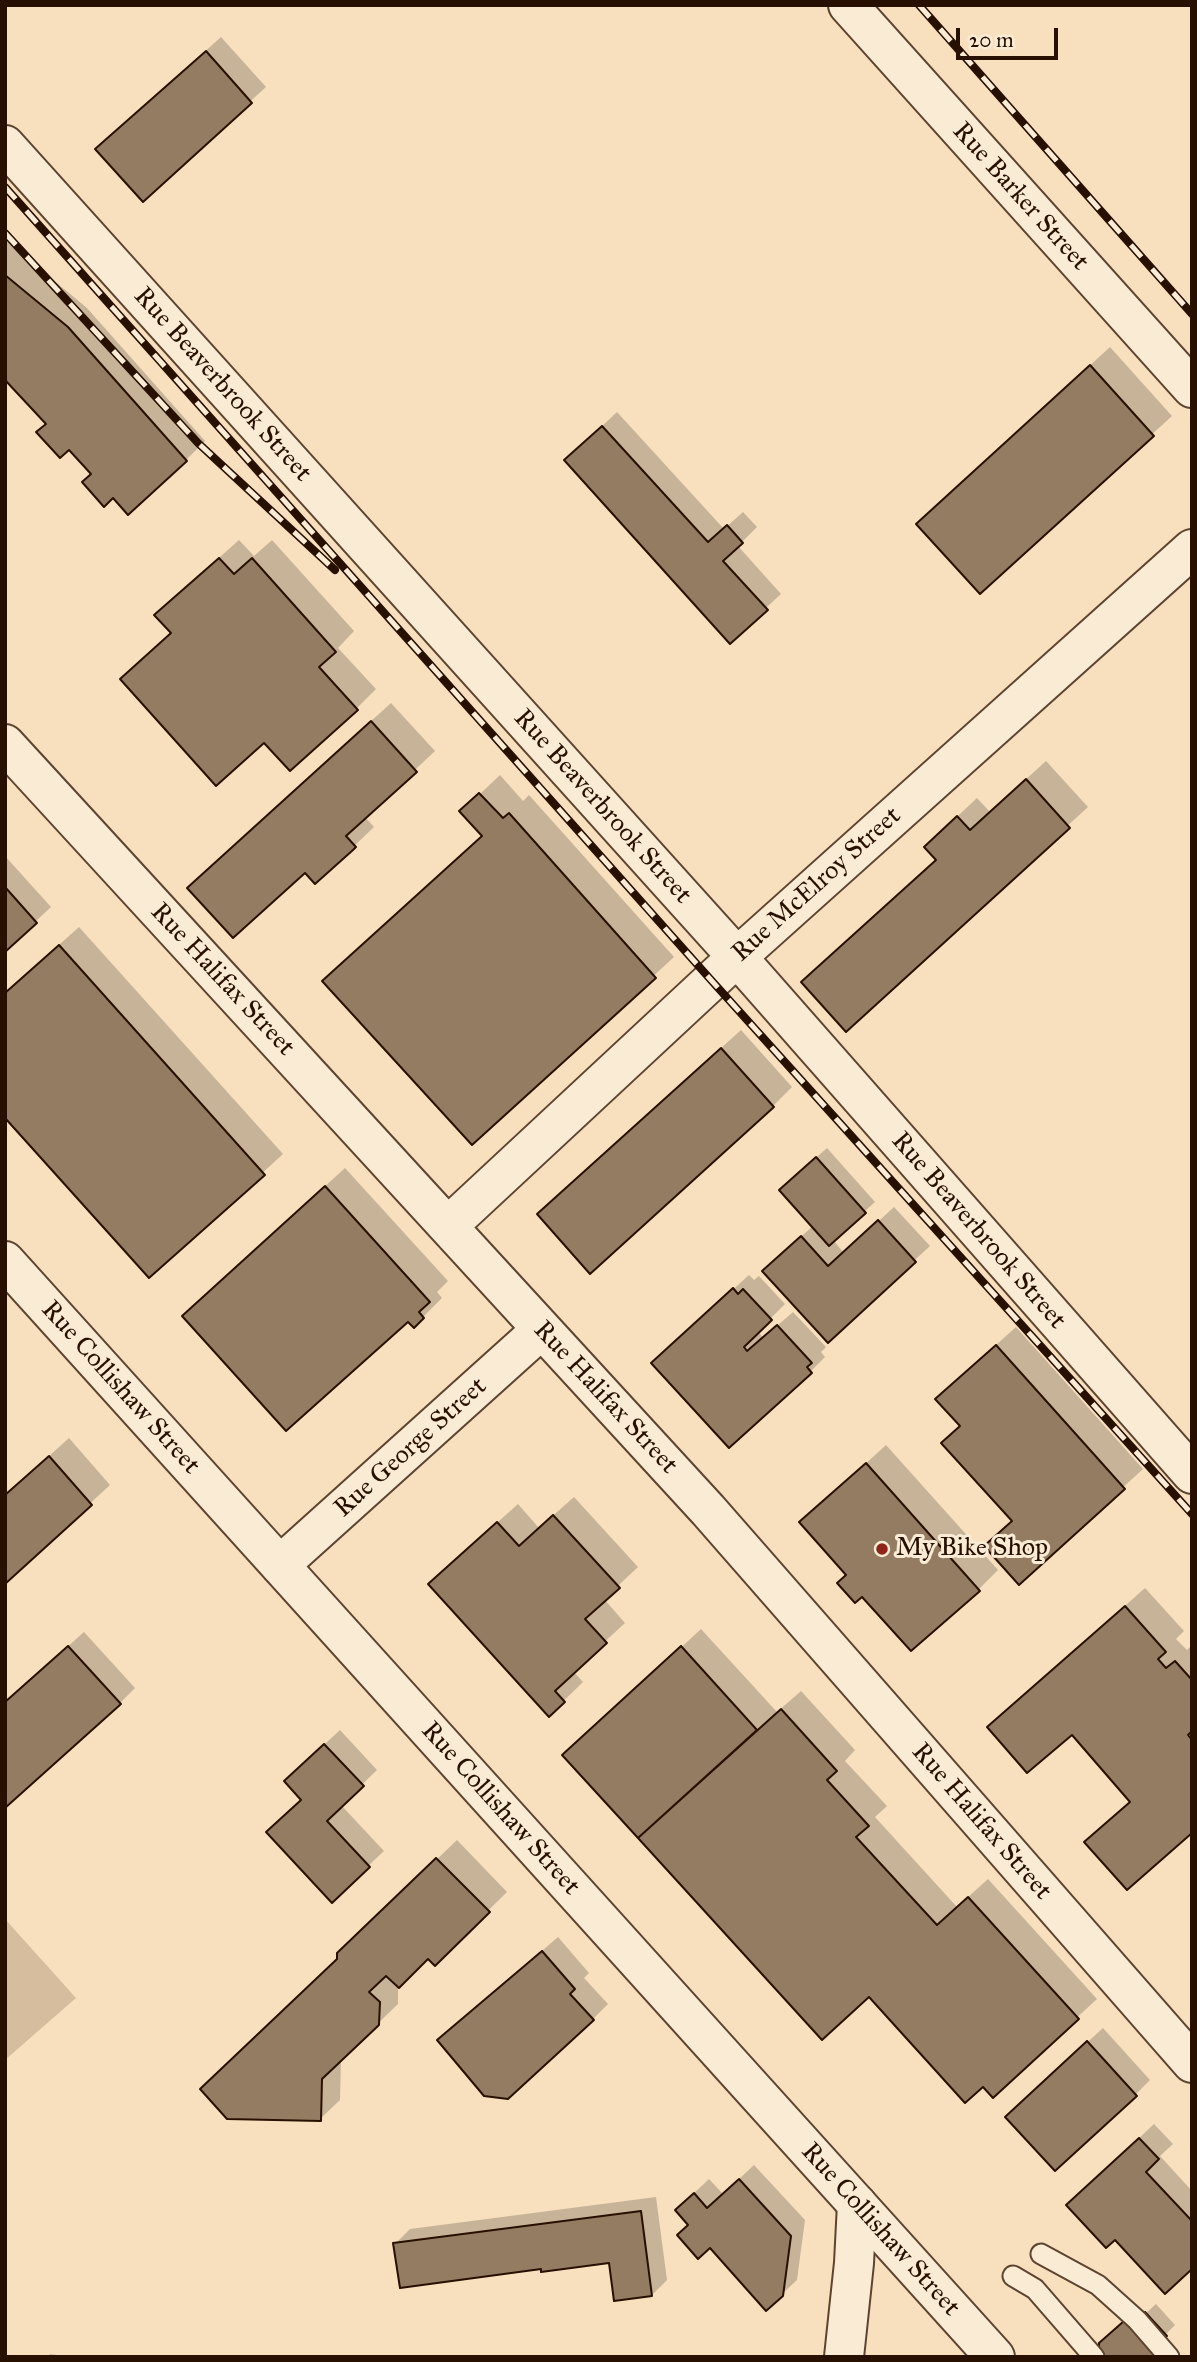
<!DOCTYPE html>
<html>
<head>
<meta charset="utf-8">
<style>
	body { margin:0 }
	#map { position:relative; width:1197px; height:2362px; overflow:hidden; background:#f8e0be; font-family:"IM FELL Great Primer",serif }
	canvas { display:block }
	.frame { position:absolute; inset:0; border:7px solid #281000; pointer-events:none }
	.scale { position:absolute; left:956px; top:28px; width:102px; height:32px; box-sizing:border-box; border:4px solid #281000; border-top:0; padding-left:9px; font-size:21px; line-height:24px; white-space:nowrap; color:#281000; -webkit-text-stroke:5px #faebd5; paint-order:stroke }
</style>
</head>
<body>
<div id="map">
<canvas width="1197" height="2362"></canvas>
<div class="frame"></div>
<div class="scale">20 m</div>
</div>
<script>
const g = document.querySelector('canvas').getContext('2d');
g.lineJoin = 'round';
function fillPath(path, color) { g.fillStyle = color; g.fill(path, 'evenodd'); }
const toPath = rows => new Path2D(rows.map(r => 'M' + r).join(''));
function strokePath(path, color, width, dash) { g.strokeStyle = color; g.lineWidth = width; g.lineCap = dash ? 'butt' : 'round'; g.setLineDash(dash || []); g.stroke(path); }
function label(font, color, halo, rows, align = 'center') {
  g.font = font + ' "IM FELL Great Primer",serif'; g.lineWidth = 6; g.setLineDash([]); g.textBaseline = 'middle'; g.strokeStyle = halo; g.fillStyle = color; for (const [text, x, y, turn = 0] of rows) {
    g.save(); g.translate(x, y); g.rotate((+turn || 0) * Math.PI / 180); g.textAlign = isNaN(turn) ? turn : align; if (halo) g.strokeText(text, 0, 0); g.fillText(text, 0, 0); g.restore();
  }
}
const green = toPath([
	[5,1919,76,1998,5,2060]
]);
const shadow = toPath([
	[221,37,266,87,143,199,112,135],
	[5,240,87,308,205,441,186,460,113,496,5,377],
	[1110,347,1172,416,980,592,918,524],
	[617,412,724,529,743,512,757,527,738,546,781,594,730,641,581,446],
	[239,540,254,556,272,540,354,631,338,648,376,689,356,709,172,632,176,596],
	[391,703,435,751,365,817,374,827,351,849,305,871,209,868],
	[1046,761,1088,807,846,1029,937,859,945,828,977,798,990,812],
	[500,775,523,801,529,795,674,957,472,1143,484,835,462,811],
	[5,856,51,907,5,950],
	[79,927,283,1154,150,1276,5,993],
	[741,1030,792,1087,773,1106,558,1195],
	[827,1148,875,1202,833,1240,844,1253,894,1207,930,1246,828,1340,779,1256,813,1226,791,1180],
	[345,1168,448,1281,437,1292,442,1298,423,1317,408,1319,203,1297],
	[749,1275,754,1280,759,1276,785,1304,758,1331,763,1338,793,1312,826,1347,821,1352,825,1357,810,1372,668,1349],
	[1016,1327,1143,1469,1019,1583,1013,1520,961,1425,957,1380],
	[69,1438,110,1485,5,1582,5,1496],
	[886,1445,998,1570,978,1590,863,1594,801,1523],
	[574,1497,638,1567,604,1599,625,1623,573,1671,583,1682,549,1715,450,1565,518,1504,539,1528],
	[1145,1588,1184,1631,1176,1639,1187,1650,1192,1645,1192,1830,1087,1842,1131,1801,1072,1732,989,1727],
	[701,1629,777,1712,801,1691,855,1750,845,1761,887,1806,875,1817,957,1907,988,1879,1097,1999,993,2095,869,1995,823,2037,565,1755],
	[84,1632,135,1688,120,1703,5,1703],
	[340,1730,377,1770,341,1805,384,1851,332,1900,303,1799,301,1766],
	[457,1840,507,1892,435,1963,428,1956,398,1986,398,2004,341,2059,340,2100,320,2119,228,2117,339,1959,359,1934],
	[558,1937,589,1973,584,1978,608,2004,593,2019,439,2040],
	[1103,2028,1150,2080,1135,2095,1022,2102],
	[1154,2124,1173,2144,1160,2156,1192,2191,1192,2267,1083,2191],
	[754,2165,805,2220,797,2280,781,2295,690,2224,692,2195,709,2179,723,2194],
	[656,2197,667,2280,652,2295,611,2261,542,2267,395,2244,410,2229],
	[1156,2304,1175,2325,1165,2335,1135,2312,1146,2313],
	[50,2354,73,2357,47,2357]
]);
const building = toPath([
	[206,51,252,103,143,202,95,149,206,51],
	[5,275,68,327,187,461,128,515,113,498,104,507,82,482,91,474,69,450,60,458,36,432,46,424,5,380,5,275],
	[1090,365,1154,436,980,594,916,524,1090,365],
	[602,426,708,542,727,525,743,543,723,561,768,610,730,644,564,460,602,426],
	[219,558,234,574,252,558,336,652,319,667,358,710,290,771,264,743,216,786,120,679,171,633,154,615,219,558],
	[371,721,417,772,346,836,356,847,353,850,315,884,305,873,233,938,187,888,371,721],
	[1026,779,1070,828,846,1032,801,982,936,860,924,847,957,816,970,830,1026,779],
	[479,793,503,818,509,813,656,978,472,1145,322,981,482,836,459,811,479,793],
	[5,887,37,923,5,952,5,887],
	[59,945,265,1175,149,1278,5,1118,5,993,59,945],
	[721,1048,774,1107,590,1274,537,1214,721,1048],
	[816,1157,866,1213,829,1246,779,1190,816,1157],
	[325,1186,430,1302,419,1312,424,1318,414,1328,408,1322,286,1431,182,1316,325,1186],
	[878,1220,916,1262,828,1343,762,1271,801,1236,828,1266,878,1220],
	[733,1288,738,1294,743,1289,772,1320,744,1347,747,1351,777,1325,812,1363,807,1367,812,1373,729,1448,651,1363,733,1288],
	[996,1345,1125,1489,1019,1585,984,1546,1012,1521,941,1443,960,1426,935,1399,996,1345],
	[49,1456,92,1505,5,1584,5,1495,49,1456],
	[866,1463,980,1591,911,1651,862,1597,855,1603,837,1583,846,1575,799,1522,866,1463],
	[553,1515,620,1588,585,1619,607,1643,555,1691,565,1702,549,1717,428,1584,497,1522,519,1546,553,1515],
	[1125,1606,1166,1652,1158,1659,1166,1668,1175,1661,1192,1680,1192,1731,1188,1735,1192,1740,1192,1833,1127,1890,1084,1842,1130,1802,1072,1735,1027,1773,987,1727,1125,1606],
	[68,1646,121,1704,5,1808,5,1702,68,1646],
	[681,1646,757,1730,638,1838,562,1755,681,1646],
	[781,1709,837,1771,827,1780,869,1826,856,1837,937,1925,968,1897,1079,2019,993,2098,983,2087,965,2103,869,1997,822,2040,638,1838,781,1709],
	[324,1744,364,1786,327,1821,370,1867,332,1903,266,1832,301,1800,284,1781,324,1744],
	[436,1858,490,1912,435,1966,428,1959,399,1988,386,1976,369,1992,380,2002,379,2025,322,2079,321,2121,227,2119,200,2089,337,1959,337,1953,436,1858],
	[542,1951,575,1989,570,1994,594,2020,508,2099,484,2096,437,2040,542,1951],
	[1087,2041,1137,2096,1055,2171,1005,2117,1087,2041],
	[1139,2138,1159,2159,1146,2172,1192,2221,1192,2269,1165,2294,1115,2240,1106,2248,1066,2205,1139,2138],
	[739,2179,791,2236,783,2296,766,2311,710,2248,698,2259,677,2235,688,2225,675,2210,694,2193,707,2208,739,2179],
	[641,2211,652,2296,614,2301,609,2263,541,2272,541,2269,400,2288,393,2243,641,2211],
	[1145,2312,1167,2336,1156,2346,1153,2357,1095,2357,1099,2353,1099,2343,1124,2321,1134,2322,1145,2312]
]);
const service = toPath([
	[1041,2254,1098,2285,1137,2320,1169,2357],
	[1013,2276,1035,2289,1094,2357]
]);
const minor = toPath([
	[848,5,1192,388],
	[5,145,737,957,1192,1474],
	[5,744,708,1510,1192,2063],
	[448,1226,737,957,1192,549],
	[280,1565,541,1330],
	[844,2357,854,2263,857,2204]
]);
const tertiary = toPath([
	[5,1261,995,2357]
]);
const rail = toPath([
	[919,5,1192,314],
	[5,187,711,980,1192,1514],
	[5,233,198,443,335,570]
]);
const markers = [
	[882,1549,7,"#8f2418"]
];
const streetNames = [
	["Rue Barker Street",1020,197,48],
	["Rue Beaverbrook Street",222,385,48],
	["Rue Beaverbrook Street",602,807,48],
	["Rue McElroy Street",817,885,-42],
	["Rue Halifax Street",222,980,47],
	["Rue Beaverbrook Street",978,1231,49],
	["Rue Collishaw Street",120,1388,48],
	["Rue Halifax Street",605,1398,47],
	["Rue George Street",411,1448,-42],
	["Rue Collishaw Street",500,1809,48],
	["Rue Halifax Street",981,1822,49],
	["Rue Collishaw Street",880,2230,48]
];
const poiNames = [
	["My Bike Shop",896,1549]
];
fillPath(green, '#d5bd9e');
fillPath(shadow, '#0003');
fillPath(building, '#947c63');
strokePath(building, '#281000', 2);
strokePath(service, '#5c4430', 23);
strokePath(minor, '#5c4430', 42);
strokePath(tertiary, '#5c4430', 42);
strokePath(service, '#faebd5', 19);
strokePath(minor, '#faebd5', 38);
strokePath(tertiary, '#faebd5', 38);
strokePath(rail, '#281000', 8);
strokePath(rail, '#faebd5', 5, [16]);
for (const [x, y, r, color] of markers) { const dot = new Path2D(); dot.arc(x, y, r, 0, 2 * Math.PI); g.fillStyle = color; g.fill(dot); strokePath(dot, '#faebd5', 2.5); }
label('26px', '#281000', '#faebd5', streetNames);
label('26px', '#281000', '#faebd5', poiNames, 'left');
</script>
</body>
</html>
